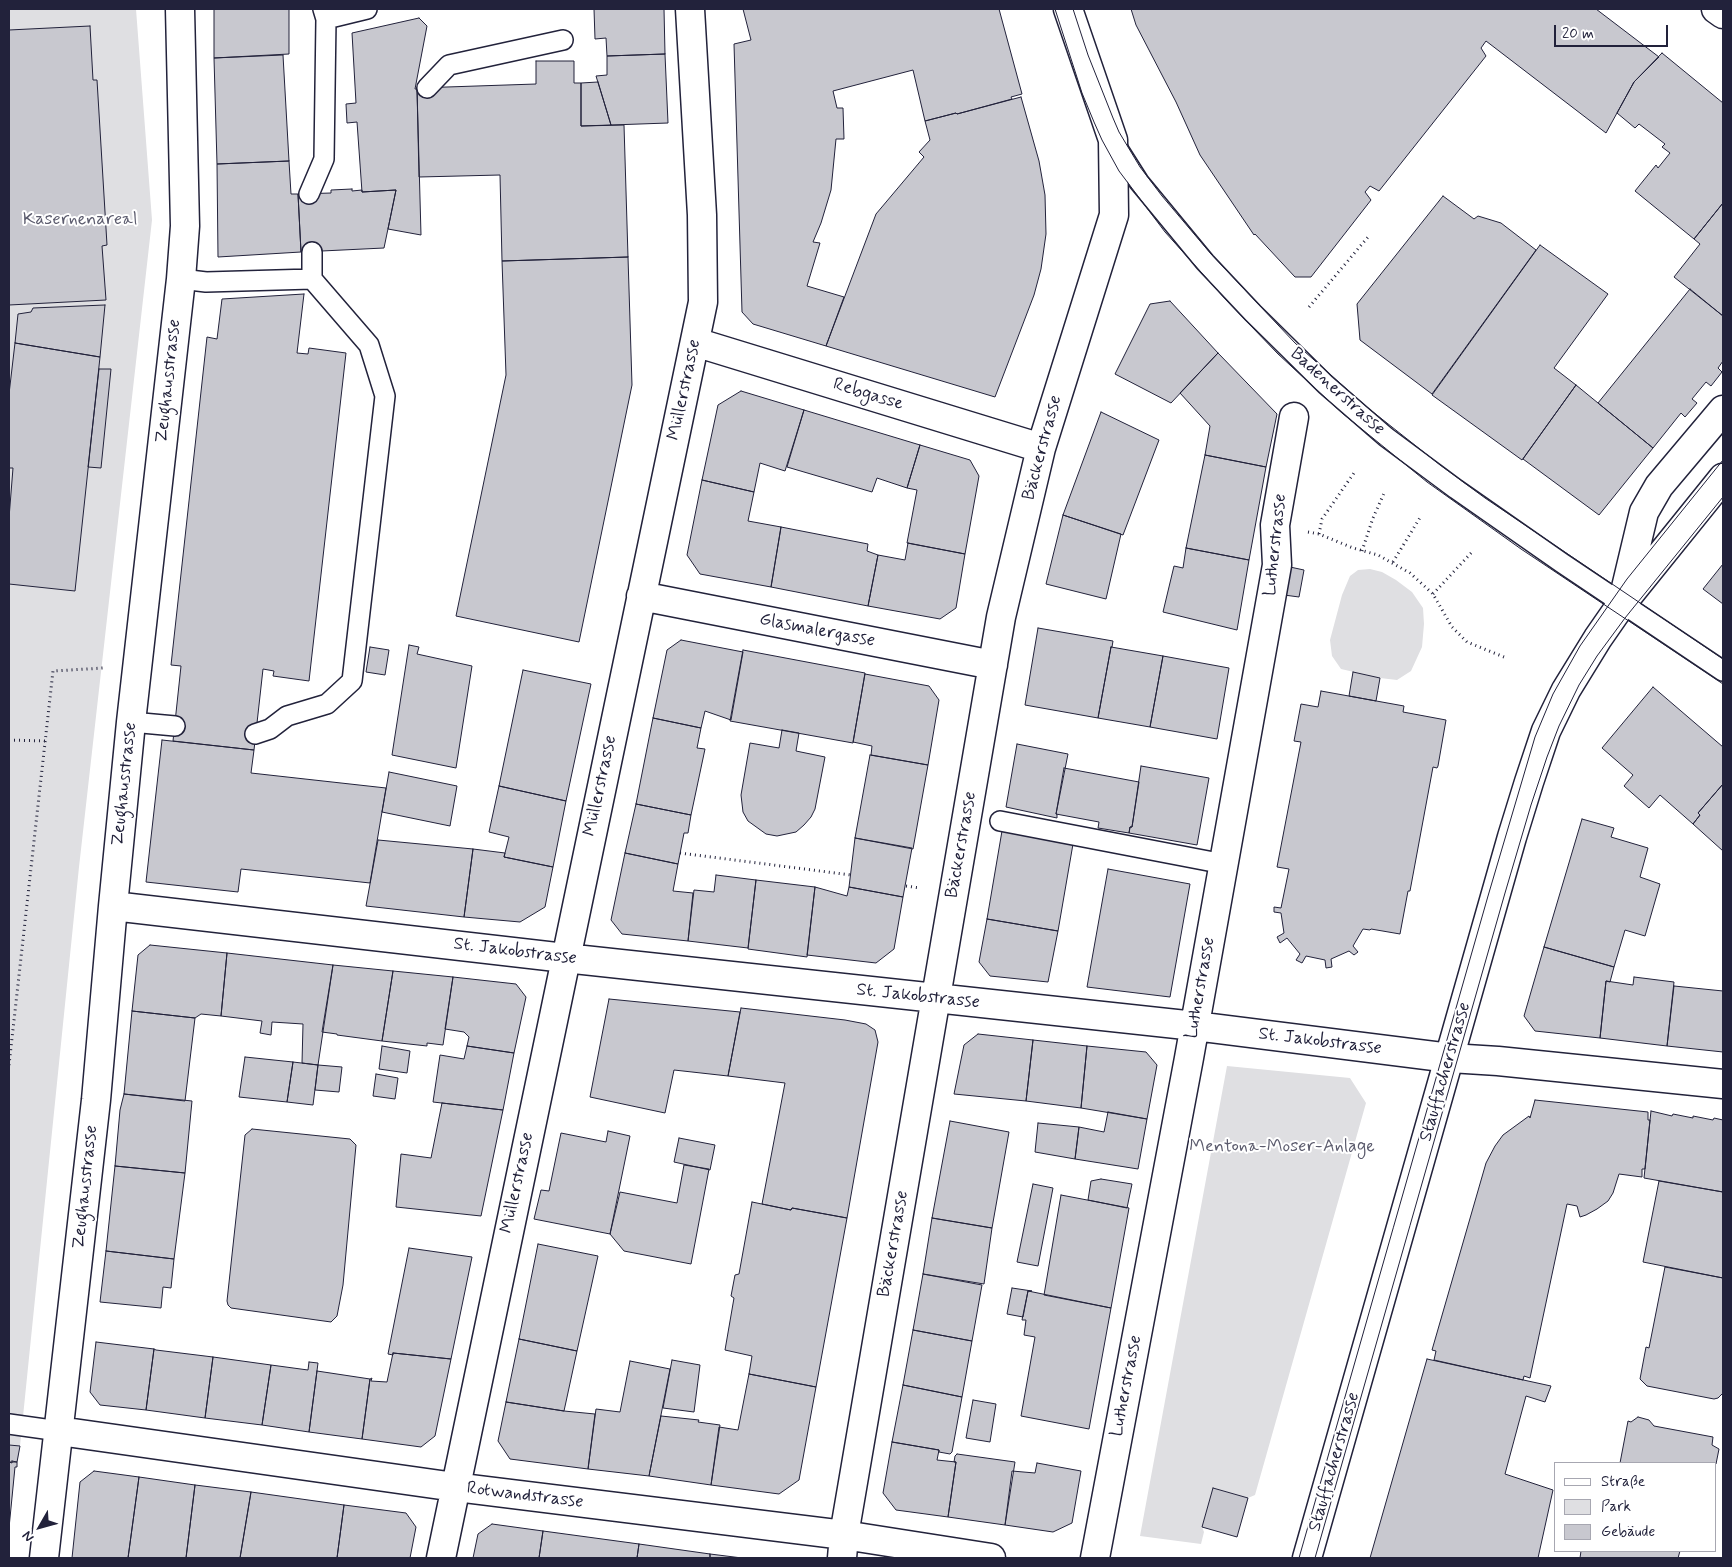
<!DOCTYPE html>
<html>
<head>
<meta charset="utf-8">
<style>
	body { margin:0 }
	#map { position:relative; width:1732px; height:1567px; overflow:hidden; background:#fff; font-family:Mynerve,sans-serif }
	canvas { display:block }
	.frame { position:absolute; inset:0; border:10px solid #22223b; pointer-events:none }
	.legend { position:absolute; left:1554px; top:1462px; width:162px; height:90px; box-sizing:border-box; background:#fff; border:1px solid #a7a7b1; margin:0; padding:6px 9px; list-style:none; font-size:15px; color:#22223b }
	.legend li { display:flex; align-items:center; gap:10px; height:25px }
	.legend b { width:25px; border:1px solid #a7a7b1 }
	.north { position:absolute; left:15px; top:1502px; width:50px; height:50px; -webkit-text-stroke:4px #fff; paint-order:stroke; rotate:232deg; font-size:14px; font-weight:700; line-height:20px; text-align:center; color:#22223b }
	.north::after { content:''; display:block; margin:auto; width:18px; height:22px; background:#22223b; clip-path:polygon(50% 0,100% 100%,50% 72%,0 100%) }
	.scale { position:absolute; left:1554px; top:25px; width:114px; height:22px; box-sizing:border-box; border:2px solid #22223b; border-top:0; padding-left:6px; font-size:15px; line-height:18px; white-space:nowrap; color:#22223b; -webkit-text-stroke:4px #fff; paint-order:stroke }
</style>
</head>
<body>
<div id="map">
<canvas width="1732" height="1567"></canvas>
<div class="frame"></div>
<ul class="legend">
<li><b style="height:6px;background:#fff"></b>Straße</li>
<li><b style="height:14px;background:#dfdfe2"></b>Park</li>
<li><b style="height:14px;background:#c8c8cf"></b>Gebäude</li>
</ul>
<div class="north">N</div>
<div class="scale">20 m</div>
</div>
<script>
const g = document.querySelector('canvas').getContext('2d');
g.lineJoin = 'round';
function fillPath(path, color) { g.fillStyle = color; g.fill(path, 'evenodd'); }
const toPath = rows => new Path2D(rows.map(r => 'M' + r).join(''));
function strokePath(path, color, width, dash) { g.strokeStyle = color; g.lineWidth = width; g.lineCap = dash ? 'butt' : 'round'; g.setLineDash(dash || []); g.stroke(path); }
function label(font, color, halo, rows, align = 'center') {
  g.font = font + ' Mynerve,sans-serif'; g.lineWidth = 4; g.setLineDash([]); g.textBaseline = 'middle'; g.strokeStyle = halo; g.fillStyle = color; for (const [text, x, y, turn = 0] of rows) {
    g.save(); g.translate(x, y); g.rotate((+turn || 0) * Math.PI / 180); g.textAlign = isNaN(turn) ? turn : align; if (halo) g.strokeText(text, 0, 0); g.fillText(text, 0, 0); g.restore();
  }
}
const green = toPath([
	[9,9,136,9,152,220,79,867,20,1446,17,1467,15,1467,9,1528],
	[1370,569,1382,572,1396,580,1412,592,1423,608,1424,624,1422,647,1411,671,1397,680,1380,678,1341,669,1332,656,1330,640,1342,595,1350,576,1358,570],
	[1227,1066,1350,1078,1366,1103,1255,1495,1248,1498,1213,1488,1202,1527,1204,1532,1201,1544,1140,1536]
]);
const building = toPath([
	[214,9,289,9,289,54,214,58,214,9],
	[594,9,664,9,665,54,607,56,606,38,595,39,594,9],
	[743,9,999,9,1022,94,1011,97,1012,99,957,114,956,113,925,121,913,70,833,91,837,108,843,108,844,139,836,139,831,190,821,223,813,242,820,243,807,286,844,297,826,346,753,324,742,312,734,44,751,40,743,9],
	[1131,9,1596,9,1659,57,1634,82,1606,133,1486,41,1481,48,1486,56,1379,191,1370,186,1365,192,1371,200,1311,277,1295,277,1255,234,1254,235,1200,155,1176,102,1136,25,1131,9],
	[419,18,427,26,415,89,417,89,421,235,388,229,396,190,362,192,357,122,347,123,346,104,356,103,352,33,419,18],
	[90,26,93,80,97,80,107,245,102,246,106,300,9,305,9,30,90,26],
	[1662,53,1723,103,1723,203,1694,239,1635,191,1656,165,1658,168,1670,153,1662,147,1665,144,1639,124,1635,128,1617,113,1634,82,1662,53],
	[665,54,668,123,611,125,596,76,607,75,607,56,665,54],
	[283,55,289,161,217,164,214,58,283,55],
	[536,61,574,61,574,83,581,83,581,126,624,125,628,257,502,261,500,175,419,177,417,88,536,84,536,61],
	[598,82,611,125,581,126,581,83,598,82],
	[1021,97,1039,161,1045,195,1046,234,1041,269,1034,295,995,397,826,346,876,214,924,157,919,152,930,140,925,121,956,113,957,114,1021,97],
	[289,161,291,194,298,194,301,252,218,257,217,164,289,161],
	[352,189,352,191,362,190,362,192,396,190,384,248,301,252,298,194,331,193,331,190,352,189],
	[1443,196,1474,219,1478,216,1501,223,1536,250,1432,394,1360,340,1357,304,1443,196],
	[1723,203,1723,316,1674,277,1700,244,1694,239,1723,203],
	[1540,245,1608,294,1554,368,1576,385,1522,460,1432,395,1540,245],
	[628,257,632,385,579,642,456,616,506,375,502,261,628,257],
	[1690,289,1723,316,1723,361,1718,368,1722,372,1711,386,1706,382,1692,399,1697,403,1685,417,1681,413,1653,448,1598,403,1690,289],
	[304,294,297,353,308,354,309,348,346,353,309,681,273,676,274,671,263,669,254,750,173,741,181,666,171,665,207,337,217,339,222,299,304,294],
	[1170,301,1218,353,1171,403,1115,374,1150,304,1170,301],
	[105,305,100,357,15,343,18,314,31,312,33,308,105,305],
	[15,343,100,357,75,591,9,584,9,518,13,468,9,468,9,394,15,343],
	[1218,353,1277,414,1266,467,1205,455,1210,426,1180,393,1218,353],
	[99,369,111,369,101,468,88,467,99,369],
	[1576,385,1653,448,1599,515,1523,459,1576,385],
	[741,391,804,410,785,471,760,463,754,492,702,480,718,405,741,391],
	[804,410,920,445,907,488,877,478,872,492,787,467,804,410],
	[1101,412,1159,440,1123,535,1063,515,1101,412],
	[920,445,970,460,979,476,965,554,907,543,917,490,907,488,920,445],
	[1205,455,1266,467,1249,560,1186,548,1205,455],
	[702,480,754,492,748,521,781,527,771,587,700,574,687,555,702,480],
	[1063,515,1121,534,1106,599,1046,584,1063,515],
	[781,527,868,544,867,551,878,555,868,606,771,587,781,527],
	[908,543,965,554,956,608,940,619,868,606,878,555,905,560,908,543],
	[1186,548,1249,560,1237,630,1163,612,1174,566,1183,568,1186,548],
	[1723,564,1723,604,1703,589,1723,564],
	[1290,567,1304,570,1299,597,1284,595,1290,567],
	[1038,628,1113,641,1112,647,1111,647,1098,718,1025,705,1038,628],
	[681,640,743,652,731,720,705,711,701,728,653,718,667,650,681,640],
	[409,645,419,647,417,654,472,666,456,768,392,755,409,645],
	[370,647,389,650,385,675,366,672,370,647],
	[1111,647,1163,656,1150,727,1098,718,1111,647],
	[743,650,865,673,853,743,730,721,743,650],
	[1163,656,1229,668,1217,739,1150,727,1163,656],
	[523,670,591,684,566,801,499,786,523,670],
	[1353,672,1380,678,1376,701,1349,696,1353,672],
	[865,674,929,686,939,700,928,765,871,755,872,746,853,742,865,674],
	[1653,687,1723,747,1723,784,1698,813,1700,815,1693,824,1660,795,1649,808,1624,786,1633,775,1602,748,1653,687],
	[1321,691,1404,706,1403,712,1446,720,1438,766,1437,768,1433,767,1410,891,1408,891,1400,934,1371,929,1370,930,1363,929,1353,946,1358,952,1354,955,1349,951,1331,959,1332,967,1326,968,1325,960,1306,956,1302,963,1296,960,1300,954,1287,938,1280,943,1277,937,1284,933,1281,913,1274,912,1274,907,1281,908,1289,869,1277,867,1301,742,1294,741,1301,704,1318,707,1321,691],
	[653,718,701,728,697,748,705,749,691,815,636,804,653,718],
	[782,730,799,733,796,751,825,757,815,809,811,817,804,825,796,832,777,836,766,834,748,821,743,812,741,795,750,743,779,748,782,730],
	[162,740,254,750,251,773,386,788,370,883,241,869,238,892,146,882,162,740],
	[1017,744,1068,754,1056,814,1057,814,1057,818,1006,807,1017,744],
	[870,755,928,765,913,849,855,838,870,755],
	[1141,766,1209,778,1197,845,1129,833,1130,827,1132,827,1141,766],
	[1064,768,1139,782,1132,827,1130,827,1129,833,1098,828,1099,822,1056,814,1064,768],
	[389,772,457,786,450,826,382,812,389,772],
	[1723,784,1723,851,1693,824,1700,815,1698,813,1723,784],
	[499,786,566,801,553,867,504,857,509,837,489,832,499,786],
	[636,804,691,815,688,833,684,833,678,864,625,853,636,804],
	[1582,819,1614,828,1611,837,1648,848,1640,877,1660,884,1645,936,1625,930,1614,967,1544,947,1582,819],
	[1002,831,1073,844,1058,931,987,919,1002,831],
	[855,838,912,848,903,897,849,887,855,838],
	[378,840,473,849,464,917,366,906,378,840],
	[473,849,505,853,504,857,553,867,545,907,520,922,464,917,473,849],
	[625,853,678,864,673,891,693,893,688,941,622,934,611,920,625,853],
	[1108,869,1190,884,1170,997,1087,987,1108,869],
	[716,875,756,880,748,948,688,941,694,890,714,892,716,875],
	[756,880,815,887,807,957,748,949,756,880],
	[815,887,847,896,849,887,903,897,894,949,876,963,807,955,815,887],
	[987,919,1058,931,1048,982,990,976,979,962,987,919],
	[150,945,227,953,221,1016,201,1014,195,1018,132,1011,138,955,150,945],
	[1544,947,1614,967,1610,982,1606,981,1600,1038,1535,1031,1524,1016,1544,947],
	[227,953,333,965,318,1065,302,1063,303,1024,272,1022,271,1035,260,1033,262,1021,221,1016,227,953],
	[333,965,393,971,382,1041,337,1035,337,1034,322,1032,333,965],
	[393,971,453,977,443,1045,427,1043,427,1046,382,1041,393,971],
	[453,977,516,984,526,997,514,1053,467,1046,469,1037,464,1032,445,1029,453,977],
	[1634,977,1674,982,1667,1046,1600,1038,1606,981,1633,985,1634,977],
	[1674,986,1723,991,1723,1052,1667,1046,1674,986],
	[609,999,740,1012,728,1076,674,1070,665,1113,590,1097,609,999],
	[741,1008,845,1020,866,1024,875,1030,878,1042,847,1218,792,1208,791,1210,762,1204,785,1083,728,1076,741,1008],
	[132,1011,195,1018,185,1101,124,1094,132,1011],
	[978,1034,1033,1040,1026,1101,954,1094,964,1045,978,1034],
	[1033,1040,1087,1046,1081,1108,1026,1101,1033,1040],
	[382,1046,410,1051,407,1073,379,1069,382,1046],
	[467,1046,514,1053,503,1110,433,1102,440,1055,464,1059,467,1046],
	[1087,1046,1146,1052,1157,1065,1147,1119,1081,1108,1087,1046],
	[245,1057,293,1062,287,1102,239,1097,245,1057],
	[293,1062,318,1065,313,1105,287,1102,293,1062],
	[318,1065,342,1067,339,1092,315,1090,318,1065],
	[376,1074,398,1078,395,1099,373,1096,376,1074],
	[124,1094,192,1101,185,1173,115,1166,120,1110,124,1094],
	[1535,1100,1648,1112,1648,1120,1650,1120,1645,1169,1642,1169,1642,1177,1619,1174,1613,1193,1608,1201,1597,1209,1586,1215,1580,1217,1577,1206,1567,1204,1530,1378,1524,1376,1523,1380,1434,1360,1436,1351,1432,1350,1486,1163,1495,1146,1503,1135,1529,1116,1530,1118,1535,1100],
	[442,1103,503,1110,481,1216,396,1207,401,1154,431,1158,442,1103],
	[1651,1111,1672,1116,1673,1114,1693,1118,1693,1116,1713,1120,1714,1118,1723,1120,1723,1192,1644,1178,1651,1111],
	[1108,1112,1147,1119,1138,1169,1075,1159,1079,1127,1104,1132,1108,1112],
	[950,1121,1009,1132,992,1228,932,1218,950,1121],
	[1038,1123,1079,1127,1075,1159,1035,1152,1038,1123],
	[252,1129,350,1139,356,1145,343,1285,337,1316,331,1322,231,1308,228,1305,227,1301,245,1135,252,1129],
	[608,1131,630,1136,610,1234,534,1219,541,1190,549,1191,561,1133,606,1142,608,1131],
	[679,1138,715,1145,710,1170,674,1162,679,1138],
	[684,1165,709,1169,691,1264,624,1251,610,1234,620,1192,677,1203,684,1165],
	[115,1166,185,1173,174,1259,106,1251,115,1166],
	[1101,1179,1132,1184,1127,1208,1088,1200,1091,1181,1101,1179],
	[1659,1181,1723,1192,1723,1278,1643,1262,1659,1181],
	[1033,1184,1053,1188,1038,1266,1017,1262,1033,1184],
	[1061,1195,1129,1208,1111,1308,1044,1295,1061,1195],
	[752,1202,791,1210,792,1208,847,1218,816,1387,749,1374,752,1356,725,1350,734,1298,731,1296,735,1275,739,1274,752,1202],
	[932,1218,992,1228,984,1284,923,1274,932,1218],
	[538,1244,598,1256,577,1351,519,1339,538,1244],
	[409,1248,472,1257,451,1359,393,1353,393,1355,388,1354,409,1248],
	[106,1251,174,1259,171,1288,163,1287,161,1308,100,1302,106,1251],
	[1665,1267,1723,1278,1723,1393,1718,1398,1714,1399,1647,1386,1640,1379,1646,1347,1649,1348,1665,1267],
	[923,1274,982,1285,972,1341,913,1330,923,1274],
	[1012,1288,1032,1291,1028,1291,1023,1317,1007,1314,1012,1288],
	[1028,1291,1111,1308,1089,1429,1021,1416,1035,1337,1024,1335,1026,1320,1022,1320,1028,1291],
	[913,1330,972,1341,962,1397,903,1385,913,1330],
	[519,1339,577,1351,564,1411,506,1402,519,1339],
	[96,1342,154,1349,146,1410,100,1405,90,1392,96,1342],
	[154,1349,156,1350,213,1357,205,1418,146,1410,154,1349],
	[393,1353,451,1359,435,1436,421,1447,362,1439,370,1379,372,1378,371,1381,387,1382,393,1353],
	[213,1357,271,1365,262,1425,205,1418,213,1357],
	[1427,1359,1551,1386,1545,1402,1526,1396,1505,1474,1553,1490,1538,1558,1370,1558,1427,1359],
	[672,1360,700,1365,694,1412,663,1408,672,1360],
	[630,1361,670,1369,649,1476,588,1469,596,1409,620,1412,630,1361],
	[309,1362,318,1363,309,1432,262,1425,271,1365,308,1370,309,1362],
	[317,1371,370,1379,362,1439,309,1432,317,1371],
	[749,1374,816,1387,799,1480,779,1494,711,1485,719,1427,738,1430,749,1374],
	[903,1385,962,1397,952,1452,950,1454,939,1452,939,1450,892,1442,903,1385],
	[973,1400,996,1404,990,1442,966,1438,973,1400],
	[506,1402,564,1411,595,1414,588,1469,510,1459,498,1441,506,1402],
	[661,1416,699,1420,698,1422,720,1425,711,1485,649,1476,661,1416],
	[1638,1417,1649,1420,1654,1426,1713,1437,1712,1445,1719,1449,1716,1464,1620,1463,1628,1421,1631,1422,1638,1417],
	[892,1442,939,1450,937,1460,956,1462,948,1517,896,1510,883,1493,892,1442],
	[9,1445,20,1446,17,1462,9,1462,9,1445],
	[957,1454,1015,1462,1005,1525,948,1517,956,1462,954,1462,955,1456,957,1454],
	[12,1461,17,1462,17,1467,15,1467,9,1528,9,1462,12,1463,12,1461],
	[1037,1463,1081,1471,1072,1523,1053,1532,1005,1525,1012,1471,1035,1473,1037,1463],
	[94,1471,139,1477,128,1558,72,1558,80,1482,94,1471],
	[139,1477,195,1485,186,1558,128,1558,139,1477],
	[195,1485,251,1492,240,1558,186,1558,195,1485],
	[1213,1488,1248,1498,1237,1537,1202,1527,1213,1488],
	[251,1492,344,1505,337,1558,240,1558,251,1492],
	[344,1505,406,1513,416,1527,410,1558,337,1558,344,1505],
	[492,1524,543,1531,539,1558,473,1558,478,1534,492,1524],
	[543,1531,639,1544,637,1558,539,1558,543,1531],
	[639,1544,710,1554,710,1558,637,1558,639,1544],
	[1581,1551,1680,1551,1678,1558,1580,1558,1581,1551],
	[710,1554,742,1558,710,1558,710,1554]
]);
const path = toPath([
	[1309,307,1368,237],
	[1308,532,1319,534,1353,548,1378,555,1410,573,1433,594,1452,627,1467,642,1504,657],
	[1319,534,1322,519,1356,470],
	[1362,551,1373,518,1385,491],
	[1393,562,1421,516],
	[1433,594,1472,552],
	[9,740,45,741],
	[680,853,851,875],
	[906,886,920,888],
	[9,1065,53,671,103,668]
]);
const lane = toPath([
	[326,19,367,9],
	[427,88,449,65,563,40],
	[1113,141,1139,182,1205,262,1253,313,1326,385,1386,437,1456,489,1562,563,1723,671],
	[309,194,324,159,326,19,323,9],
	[181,279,206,282,312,279,312,252],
	[131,722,175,726],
	[255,734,270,729,287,716,327,704,352,681,385,396,369,345,312,279],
	[1000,821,1224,864],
	[9,1424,59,1431]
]);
const street = toPath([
	[695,342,1041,448],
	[641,596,993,665],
	[113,906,565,958,1195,1026,1450,1058,1498,1061,1723,1084],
	[59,1431,455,1487,844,1535,991,1558],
	[44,1558,96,1100,113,906,131,722,181,279,185,226,180,9],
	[441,1558,703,302,702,215,690,9],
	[842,1558,844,1535,1001,617,1041,448,1114,215,1113,140,1068,9],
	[1095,1558,1189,1058,1277,565,1275,525,1294,417]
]);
const secondary = toPath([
	[1716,9,1723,14],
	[1624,596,1644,512,1659,486,1723,410],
	[1307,1558,1512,837,1529,782,1546,731,1566,690,1598,638,1623,602,1723,478]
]);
const tram = toPath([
	[1055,9,1082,93,1094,122,1102,140,1119,171,1165,232,1227,301,1278,354,1342,413,1427,482,1521,549,1723,684],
	[1073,9,1088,55,1113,118,1119,132,1140,167,1162,196,1211,254,1295,343,1368,408,1440,465,1485,498,1723,659],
	[1299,1558,1488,896,1535,737,1553,694,1580,646,1627,579,1723,460],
	[1315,1558,1505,893,1531,805,1547,757,1559,726,1579,685,1597,656,1625,618,1723,497]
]);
const parkNames = [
	["Kasernenareal",80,220],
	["Mentona-Moser-Anlage",1282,1147]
];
const streetNames = [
	["Zeughausstrasse",169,381,-84],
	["Müllerstrasse",685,390,-78],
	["Badenerstrasse",1337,392,42],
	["Rebgasse",868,395,17],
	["Bäckerstrasse",1043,448,-75],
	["Lutherstrasse",1276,545,-84],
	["Glasmalergasse",817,631,11],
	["Zeughausstrasse",125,784,-84],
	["Müllerstrasse",601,786,-78],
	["Bäckerstrasse",962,845,-80],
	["St. Jakobstrasse",515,952,7],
	["Lutherstrasse",1201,988,-80],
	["St. Jakobstrasse",918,997,6],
	["St. Jakobstrasse",1320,1042,7],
	["Stauffacherstrasse",1446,1072,-74],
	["Müllerstrasse",518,1183,-78],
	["Zeughausstrasse",86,1187,-84],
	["Bäckerstrasse",894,1244,-80],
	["Lutherstrasse",1127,1386,-79],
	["Stauffacherstrasse",1335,1462,-74],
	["Rotwandstrasse",525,1496,7]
];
fillPath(green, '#dfdfe2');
fillPath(building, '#c8c8cf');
strokePath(building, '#22223b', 1);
strokePath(lane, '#22223b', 22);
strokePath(street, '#22223b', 31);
strokePath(secondary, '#22223b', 31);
strokePath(path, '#22223b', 3, [1, 4]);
strokePath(lane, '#fff', 19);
strokePath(street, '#fff', 28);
strokePath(secondary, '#fff', 28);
strokePath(tram, '#22223b', 1);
label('18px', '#5b5b6d', '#fff', parkNames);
label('18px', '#22223b', '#fff', streetNames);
</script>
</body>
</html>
